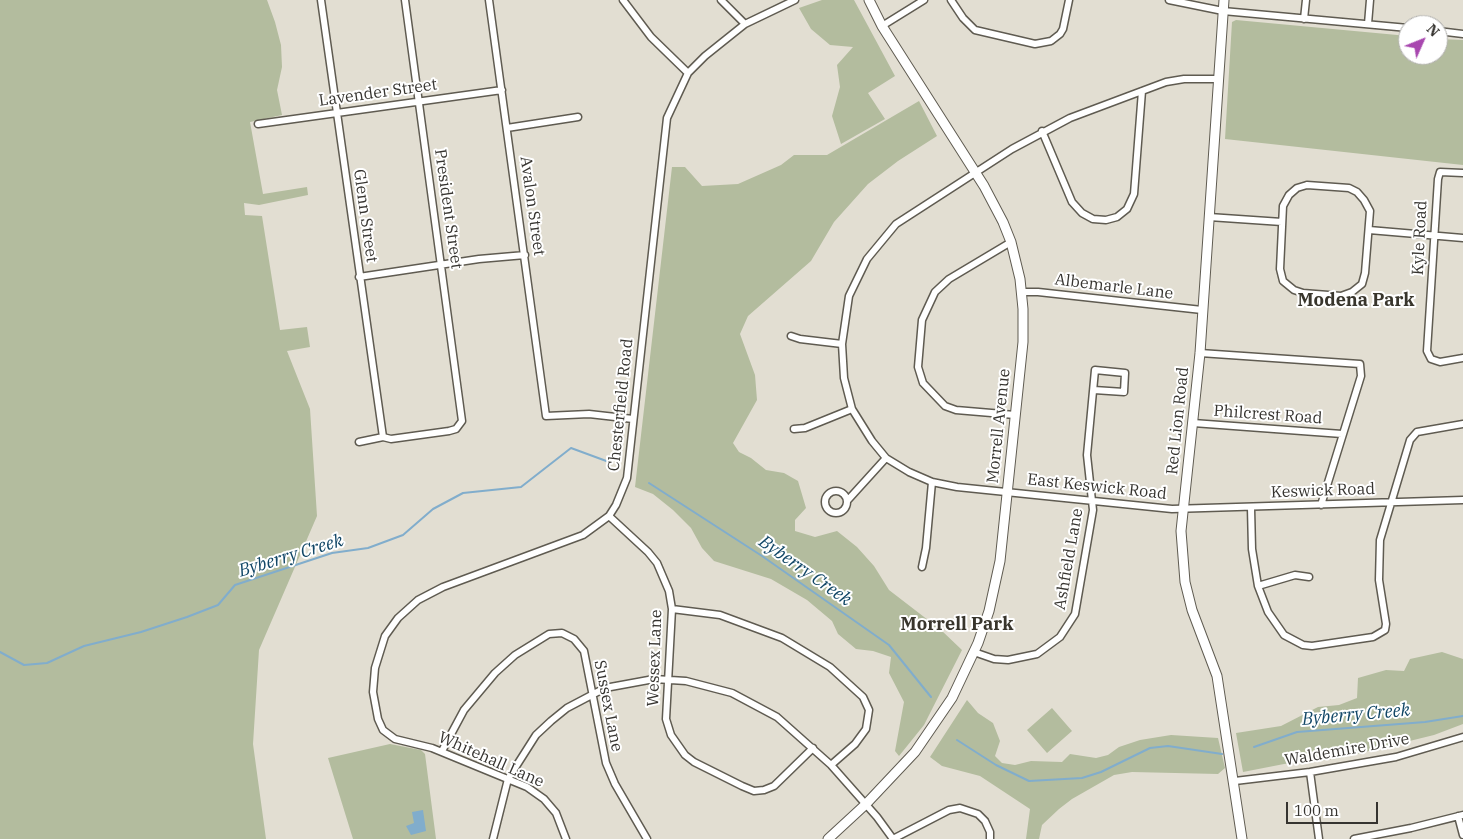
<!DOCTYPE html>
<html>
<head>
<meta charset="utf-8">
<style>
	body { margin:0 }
	#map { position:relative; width:1463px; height:839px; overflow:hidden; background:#e2ded2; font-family:"IBM Plex Serif",serif }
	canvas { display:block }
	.north { position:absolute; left:1398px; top:15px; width:50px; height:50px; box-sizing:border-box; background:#fff; border:1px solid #afaeac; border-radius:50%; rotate:46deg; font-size:14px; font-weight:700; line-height:20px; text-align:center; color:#363430 }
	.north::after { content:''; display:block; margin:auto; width:18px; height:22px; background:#a847af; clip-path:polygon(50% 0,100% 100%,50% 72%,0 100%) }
	.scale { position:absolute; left:1286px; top:802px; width:92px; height:22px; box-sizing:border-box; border:2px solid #363430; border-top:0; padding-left:6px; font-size:15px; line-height:18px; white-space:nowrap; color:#363430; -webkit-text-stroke:4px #fff; paint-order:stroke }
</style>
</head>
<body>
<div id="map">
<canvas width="1463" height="839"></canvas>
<div class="north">N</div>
<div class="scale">100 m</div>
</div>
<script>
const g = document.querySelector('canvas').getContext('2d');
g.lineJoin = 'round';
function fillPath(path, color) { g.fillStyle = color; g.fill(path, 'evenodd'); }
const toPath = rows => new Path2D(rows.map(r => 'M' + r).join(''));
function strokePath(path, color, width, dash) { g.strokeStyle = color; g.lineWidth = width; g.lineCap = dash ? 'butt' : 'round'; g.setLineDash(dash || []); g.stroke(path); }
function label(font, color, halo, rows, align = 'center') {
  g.font = font + ' "IBM Plex Serif",serif'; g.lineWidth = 4; g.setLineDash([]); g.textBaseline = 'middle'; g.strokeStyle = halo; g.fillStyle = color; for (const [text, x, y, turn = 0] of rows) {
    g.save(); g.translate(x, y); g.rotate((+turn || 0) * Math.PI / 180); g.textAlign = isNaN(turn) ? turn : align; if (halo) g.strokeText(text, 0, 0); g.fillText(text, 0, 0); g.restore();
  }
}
const green = toPath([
	[0,0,267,0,275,22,281,45,282,67,277,90,282,115,250,122,263,194,307,187,308,195,259,205,244,203,245,215,262,216,280,330,307,327,310,347,287,351,310,409,317,516,259,650,253,744,266,839,0,839],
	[822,0,854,0,895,76,868,93,885,119,841,144,832,116,840,87,837,65,853,47,830,45,811,29,799,8],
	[1236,20,1408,36,1408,55,1438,55,1438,39,1463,40,1463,165,1225,139,1232,22],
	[919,101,937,136,898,161,868,184,834,222,811,261,748,316,740,334,755,375,757,400,733,443,739,452,751,458,766,470,784,473,798,481,806,508,795,520,795,531,815,537,837,531,857,547,874,566,889,590,941,630,962,650,924,725,899,756,895,751,904,702,889,673,891,657,873,651,856,649,838,634,832,621,807,600,771,579,714,561,702,548,691,528,673,510,653,494,635,487,672,167,685,167,702,186,738,184,781,165,794,155,827,155],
	[1442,652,1463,659,1463,724,1434,735,1336,759,1284,764,1243,772,1236,733,1281,726,1318,707,1339,705,1357,698,1358,678,1386,670,1404,671,1410,659],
	[967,700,978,713,993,723,1000,741,995,756,1002,763,1015,765,1031,761,1062,762,1070,754,1096,758,1108,755,1119,747,1140,740,1171,735,1218,738,1225,768,1218,774,1132,772,1114,775,1072,799,1059,809,1042,825,1039,839,1026,839,1030,809,980,776,942,766,930,757],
	[1052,708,1072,731,1047,753,1027,730],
	[390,744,421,750,425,754,436,839,353,839,328,758]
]);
const water = toPath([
	[423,810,426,831,411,835,406,826,414,823,412,812]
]);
const stream = toPath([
	[649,483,762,556,889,645,931,697],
	[0,652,24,665,47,663,84,646,141,632,187,617,218,605,235,585,332,553,368,548,403,535,433,509,463,493,521,487,571,448,609,462],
	[957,740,996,765,1029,781,1082,778,1101,772,1150,748,1168,746,1222,754],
	[1254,747,1297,732,1425,722,1463,716]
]);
const street = toPath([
	[321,0,383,437],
	[489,0,546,416,589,414,633,419],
	[623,0,651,37,688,73],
	[721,0,745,24],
	[951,0,963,18,975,30,1035,44,1051,41,1060,34,1063,29,1069,0],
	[1169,0,1223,11,1408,28],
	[1304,19,1306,0],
	[1368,24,1370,0],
	[882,26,924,0],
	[1438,31,1463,34],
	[1219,79,1184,79,1166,82,1070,118,1012,149,896,224,867,259,849,296,842,344,844,378,852,409,872,441,886,458,909,472,932,482,957,487,1172,509,1463,500],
	[258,124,502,90],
	[507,128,578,117],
	[1042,131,1072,202,1082,213,1093,219,1106,220,1117,217,1127,209,1134,194,1142,91],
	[1463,173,1440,172,1438,179,1427,351,1431,359,1440,362,1463,358],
	[1307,185,1349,188,1357,192,1364,200,1370,211,1365,273,1362,284,1352,292,1341,296,1303,293,1294,290,1283,281,1280,269,1283,206,1289,195,1297,188,1307,185],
	[1209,217,1282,222],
	[1369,230,1463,238],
	[1011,242,949,279,935,292,922,320,918,367,923,383,945,406,956,410,1015,415],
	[359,277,479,259,525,255],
	[1022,292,1038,292,1202,310],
	[791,336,800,339,842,344],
	[1200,353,1360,364,1361,376,1321,505],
	[1193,423,1342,434],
	[794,429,805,428,852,409],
	[359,442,383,437,391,439,449,431,456,429,462,421,405,0],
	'825 502a11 11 0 1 1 22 0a11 11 0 1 1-22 0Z',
	[847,501,886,458],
	[1251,508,1252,549,1258,586,1268,612,1284,635,1303,645,1312,646,1373,637,1385,630,1386,624,1379,580,1380,540,1410,440,1417,432,1463,424],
	[609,516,648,552,657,563,669,591,672,609,666,719,671,735,685,755,694,762,742,786,754,791,764,790,774,786,813,748],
	[922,567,926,548,932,482],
	[1258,586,1295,575,1309,577],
	[672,609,720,615,782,638,830,667,863,697,869,710,866,729,855,744,831,765],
	[974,652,994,659,1008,660,1037,654,1060,637,1075,614,1093,510,1087,455,1095,370,1125,373,1124,392,1094,390],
	[442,751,464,710,495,673,515,655,549,634,562,633,574,639,584,651,606,763,615,784,647,839],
	[1310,772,1319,839],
	[1235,781,1310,772,1396,757,1463,737],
	[1458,816,1463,835],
	[493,839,508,779,536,735,551,721,567,708,605,688,654,679,686,681,732,693,777,717,831,765,877,817,893,839],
	[566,839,556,813,544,799,527,787,432,748,395,739,383,730,378,719,373,692,375,668,385,636,398,618,418,600,443,587,583,535,609,516,616,505,627,478,667,118,688,73,705,56,745,24,795,0],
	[893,839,949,810,960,808,978,814,985,821,990,832,990,839],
	[1354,839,1411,828,1463,815]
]);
const secondary = toPath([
	[1224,0,1200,353,1181,531,1185,582,1192,610,1217,676,1242,839],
	[828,839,866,804,915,752,952,698,978,643,989,611,1000,561,1023,342,1023,309,1020,279,1011,242,1003,222,984,186,882,26,869,0]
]);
const streetNames = [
	["Lavender Street",378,93,-8],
	["Avalon Street",532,206,82],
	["President Street",448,209,82],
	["Glenn Street",365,216,82],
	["Kyle Road",1420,238,-87],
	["Albemarle Lane",1114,287,7],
	["Chesterfield Road",621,405,-84],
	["Philcrest Road",1268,415,4],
	["Red Lion Road",1178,421,-84],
	["Morrell Avenue",999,426,-84],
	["East Keswick Road",1097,487,6],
	["Keswick Road",1323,491,-2],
	["Ashfield Lane",1069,559,-80],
	["Wessex Lane",655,658,-88],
	["Sussex Lane",608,706,79],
	["Waldemire Drive",1347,750,-10],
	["Whitehall Lane",491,760,24]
];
const neighbourhoodNames = [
	["Modena Park",1356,301],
	["Morrell Park",957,625]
];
const waterNames = [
	["Byberry Creek",291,556,-17],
	["Byberry Creek",805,571,35],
	["Byberry Creek",1356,715,-5]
];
fillPath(green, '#b3bc9e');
fillPath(water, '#81adcc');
strokePath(stream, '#81adcc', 2);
strokePath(street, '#5f5b51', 9);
strokePath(secondary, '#5f5b51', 11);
strokePath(street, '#fff', 6);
strokePath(secondary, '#fff', 9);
label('16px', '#363430', '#fff', streetNames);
label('bold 18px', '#38352c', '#fff', neighbourhoodNames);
label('italic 18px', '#114666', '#fff', waterNames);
</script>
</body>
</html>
